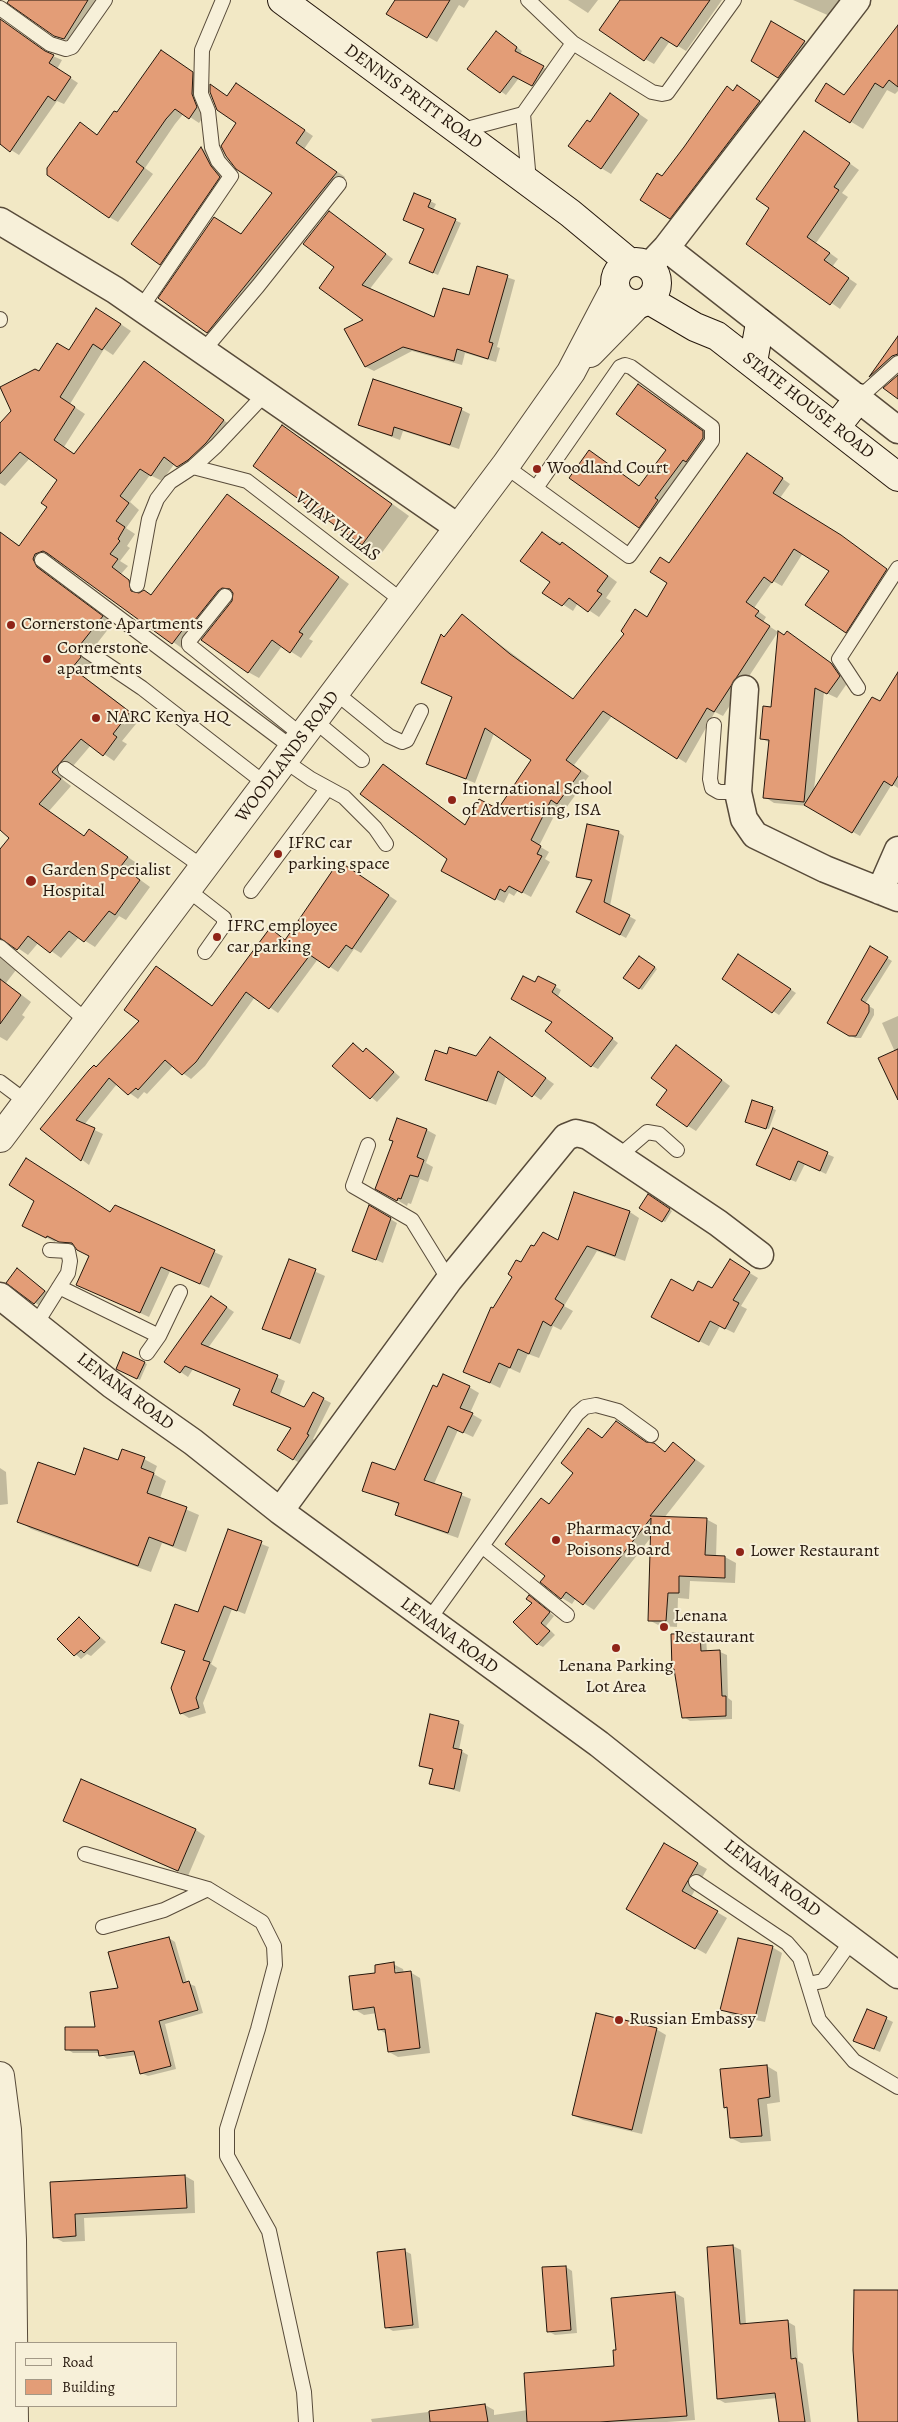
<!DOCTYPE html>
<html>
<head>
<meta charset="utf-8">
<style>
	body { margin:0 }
	#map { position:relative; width:898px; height:2422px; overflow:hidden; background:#f2e8c5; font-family:Alegreya,serif }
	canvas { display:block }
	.legend { position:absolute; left:15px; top:2342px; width:162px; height:65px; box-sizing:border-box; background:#f7f0d9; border:1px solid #a39987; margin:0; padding:6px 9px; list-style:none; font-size:15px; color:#25170c }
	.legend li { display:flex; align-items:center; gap:10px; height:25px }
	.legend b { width:25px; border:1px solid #a39987 }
</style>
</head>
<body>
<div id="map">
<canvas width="898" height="2422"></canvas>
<ul class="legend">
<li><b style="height:6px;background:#f7f0d9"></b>Road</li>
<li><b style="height:14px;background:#e39d77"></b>Building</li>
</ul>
</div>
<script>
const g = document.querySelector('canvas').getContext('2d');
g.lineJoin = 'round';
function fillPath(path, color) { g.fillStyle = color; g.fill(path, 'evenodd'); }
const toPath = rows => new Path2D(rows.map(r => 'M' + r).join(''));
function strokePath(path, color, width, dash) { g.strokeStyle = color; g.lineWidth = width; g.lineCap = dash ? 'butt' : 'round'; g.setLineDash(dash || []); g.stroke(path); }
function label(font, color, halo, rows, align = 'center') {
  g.font = font + ' Alegreya,serif'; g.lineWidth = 4; g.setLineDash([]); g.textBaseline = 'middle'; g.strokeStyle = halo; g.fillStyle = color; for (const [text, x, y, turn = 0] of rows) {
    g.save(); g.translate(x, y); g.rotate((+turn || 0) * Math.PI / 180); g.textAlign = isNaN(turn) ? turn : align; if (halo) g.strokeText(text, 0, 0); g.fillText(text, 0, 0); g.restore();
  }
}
const shadow = toPath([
	[11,0,101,0,74,44,55,35],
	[396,0,469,0,464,8,459,5,437,42,388,14],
	[568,0,598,0,588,13],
	[621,0,722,0,686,51,670,41,654,64,645,59],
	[793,0,849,0,847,5,839,1,832,17],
	[0,20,48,54,62,60,57,69,78,83,64,104,57,101,19,155,0,143],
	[771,23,814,48,788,83,779,77],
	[898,27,898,91,895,94,887,90,863,129,817,101,845,96],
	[502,36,522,51,520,55,548,70,538,88,519,78,506,95,469,69],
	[162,51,201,78,206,113,199,123,184,113,175,124,145,168,153,174,118,222,109,217,89,129,98,135,117,114],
	[245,90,313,136,304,149,345,177,216,337,208,332,242,236,273,193,238,123,228,97],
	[734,92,747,92,769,107,680,223,670,217,662,177],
	[610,94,648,120,611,174,601,168,590,123],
	[814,138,859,170,842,193,848,197,816,243,838,259,832,267,857,284,840,309,748,243],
	[201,148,211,154,229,183,170,269,161,264],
	[430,201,436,204,433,210,461,223,438,275,416,265,425,229,410,223],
	[329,212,393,259,369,290,435,319,469,296,478,267,515,280,497,347,500,348,496,362,465,353,462,365,412,351,374,371,366,367,365,320,335,267],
	[107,315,131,331,113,355,104,349,70,404,85,414,64,447,75,454,145,363,233,427,189,472,175,463,162,481,150,475,130,502,139,510,126,528,135,534,127,546,130,548,120,561,128,566,121,574,139,587,141,594,152,596,227,495,349,584,309,639,313,641,301,658,282,646,259,678,248,672,233,602,235,592,195,633,183,649,56,558,50,557,45,561,44,570,47,575,113,623,91,651,89,658,91,663,82,675,140,719,122,741,127,744,114,761,91,745,62,779,71,786,49,811,85,837,90,831,138,864,131,873,150,887,126,920,119,916,95,947,79,937,61,958,39,942,28,955,12,944,4,947,2,957,16,970,6,983,31,1002,22,1015,25,1017,7,1041,0,1037,0,851,11,838,0,829,0,532,20,546,48,506,59,479,30,458,5,486,0,483,0,425,12,411,0,388,35,370,40,373,70,352],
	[893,345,898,347,898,360,875,379,869,376],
	[374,381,462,410,470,414,459,449,403,431,400,440,359,425],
	[647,390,711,437,647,532,639,527,640,487,668,450],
	[283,427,301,438,409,516,381,554,363,544,255,466],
	[756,460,790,484,780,498,850,542,895,575,855,637,846,632,831,571,803,553,782,586,773,581,754,608,766,617,763,622,778,632,723,716,715,712,686,763,612,716,574,765,589,776,566,808,560,804,539,846,549,852,545,859,550,862,531,897,518,890,514,896,509,893,504,903,451,876,449,859,384,765,466,825,498,810,533,759,494,733,475,783,427,764,453,697,422,683,445,638,462,616,574,700,648,618,668,583,670,564],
	[542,533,572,549,617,582,606,598,611,601,599,617,578,603,573,611,544,592,552,582],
	[784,636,796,638,840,669,848,682,837,698,824,692,814,790,880,702,898,675,898,788,892,784,860,836,808,806,774,803,765,797,770,743,761,738,772,708],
	[618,832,624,836,610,906,636,920,626,938,583,915,593,882,577,876],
	[348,868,397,901,361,953,354,949,338,972,318,959,278,1013,255,997,205,1066,191,1079,173,1066,147,1094,144,1092,138,1099,117,1084,84,1125,103,1134,89,1165,42,1129,140,1020,165,972,213,1006,270,930,286,940],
	[871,948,892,961,865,1004,874,1009,874,1015,861,1038,855,1038,828,1023],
	[642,959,657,969,642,990,639,988],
	[745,959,796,993,779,1015,723,978],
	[539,977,561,990,558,996,618,1043,598,1069,592,1066,554,1022,536,984],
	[898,1016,898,1086,895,1052,882,1023],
	[499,1044,554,1084,541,1100,506,1076,496,1105,426,1079,448,1056,476,1058],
	[353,1045,364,1052,366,1049,373,1053,400,1077,377,1102,334,1066],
	[685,1052,730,1086,696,1131,688,1126,669,1090],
	[753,1102,776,1110,769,1129,749,1123],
	[427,1130,436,1135,426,1163,433,1167,428,1182,420,1179,411,1204,408,1203,407,1206,377,1188],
	[827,1154,834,1157,826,1174,805,1164,796,1182,764,1168],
	[648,1196,672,1211,665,1222,641,1208],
	[115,1207,223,1256,209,1288,170,1271,149,1317,87,1289,90,1256,76,1247,56,1240,55,1242,32,1230,111,1213],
	[370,1207,397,1223,383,1263,354,1250],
	[630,1212,639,1218,625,1261,597,1251,564,1306,573,1311,561,1330,553,1326,539,1358,528,1354,520,1373,509,1368,500,1388,465,1371,494,1310,521,1264,558,1242],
	[289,1260,325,1276,300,1344,264,1328],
	[730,1261,758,1278,741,1306,747,1309,734,1333,720,1326,709,1346,662,1322,694,1292,712,1290],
	[24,1274,51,1295,41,1307,8,1282],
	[219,1302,234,1312,208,1348,285,1381,279,1397,304,1409,314,1394,331,1403,313,1439,316,1441,301,1464,279,1450,292,1429,235,1405,241,1389,193,1369,188,1377,166,1362],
	[145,1363,147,1364,140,1380,117,1368],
	[469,1387,479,1393,470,1413,482,1420,473,1437,458,1430,434,1484,471,1499,458,1538,407,1520,397,1514,400,1505,363,1490,396,1472,438,1388],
	[617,1422,648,1444,667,1452,674,1444,705,1466,664,1518,706,1519,717,1525,716,1557,725,1557,736,1563,735,1583,690,1581,689,1599,678,1598,677,1627,660,1626,649,1620,652,1536,594,1610,576,1598,572,1604,562,1598,547,1575,541,1499,550,1504,575,1473,589,1429,604,1439],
	[144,1459,157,1466,154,1474,166,1481,160,1498,199,1515,186,1552,162,1543,151,1572,31,1529,19,1521,76,1476,119,1462],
	[0,1468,6,1472,8,1504,0,1505],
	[229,1531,269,1547,245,1614,232,1609,211,1664,217,1668,203,1703,206,1713,189,1718,181,1713,186,1652,163,1642,199,1614],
	[534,1600,554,1616,546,1626,555,1635,543,1647,537,1644],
	[79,1618,106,1642,91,1656,87,1654,81,1659,59,1639],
	[700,1635,706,1638,707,1652,720,1652,727,1655,728,1698,732,1701,732,1719,690,1721,684,1717,675,1670,673,1669],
	[458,1722,464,1725,459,1750,468,1755,460,1792,431,1783,434,1770,420,1765],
	[64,1820,196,1830,205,1836,188,1876],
	[664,1845,707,1869,691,1897,727,1918,706,1954,627,1909],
	[169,1938,175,1942,187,1983,195,1986,203,2013,165,2024,176,2069,148,2076,141,2073,137,2055,107,2059,100,2053,73,2053,67,2049,96,2028,120,1989],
	[772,1947,782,1953,765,2022,732,2015,722,2009],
	[393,1964,403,1969,404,1973,410,1972,420,1978,430,2053,398,2057,389,2052,386,2034,379,2029,377,2013,364,2015,354,2009,377,1974],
	[393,1969,396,1969,397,1979],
	[868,2010,893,2022,880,2052,861,2044],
	[656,2029,666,2035,642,2134,583,2120,573,2115],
	[767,2066,777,2072,780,2102,767,2104,771,2141,741,2143,731,2138,728,2109,725,2107],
	[185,2176,194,2181,195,2213,84,2218,85,2241,63,2242,54,2237,51,2183],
	[733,2246,741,2250,746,2324,788,2322,795,2326,798,2361,803,2364,811,2422,780,2422,777,2398,725,2403,718,2399,709,2248],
	[405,2251,411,2254,419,2328,393,2331,386,2327],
	[566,2267,572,2271,577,2333,555,2335,548,2331],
	[675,2293,684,2298,695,2420,667,2422,372,2422,371,2419,485,2405,494,2410,494,2415,528,2410,616,2367,617,2351]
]);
const building = toPath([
	[9,0,88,0,64,39,54,36,7,3,9,0],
	[395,0,450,0,427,38,386,14,395,0],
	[620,0,710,0,677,47,661,37,644,61,599,30,620,0],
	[0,19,45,51,54,55,49,63,71,77,55,101,48,96,10,152,0,144,0,19],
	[771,21,805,41,778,78,751,61,771,21],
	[898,25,898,87,889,80,883,88,875,83,850,123,815,101,826,83,844,95,898,25],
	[496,31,517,47,515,51,544,66,532,86,513,76,500,93,467,69,496,31],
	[161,50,193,72,192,94,197,107,189,119,175,109,166,119,136,162,144,168,109,218,47,175,47,168,80,122,97,135,114,111,117,112,161,50],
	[236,83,305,130,296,143,337,172,207,333,158,298,214,217,241,234,272,193,236,169,226,156,221,146,236,123,217,110,210,92,210,84,227,96,236,83],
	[737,85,760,101,670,219,640,200,657,173,662,176,684,147,727,86,733,91,737,85],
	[610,93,639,114,601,169,568,146,587,120,590,122,610,93],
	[804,131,850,163,834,187,839,190,807,237,830,253,824,260,849,278,830,305,746,244,769,208,756,199,804,131],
	[201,147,211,166,220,177,160,265,131,244,201,147],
	[414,193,431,200,428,207,456,219,433,273,409,263,424,229,403,220,414,193],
	[329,211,386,254,362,285,434,317,443,288,469,295,477,266,508,275,489,342,493,343,488,359,457,349,454,361,403,347,365,367,344,329,363,320,319,288,334,267,303,244,329,211],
	[96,308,121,324,102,350,93,344,60,397,75,407,54,440,74,454,144,361,224,420,206,443,188,460,177,467,164,457,151,476,140,469,120,496,129,503,116,521,125,527,118,539,120,541,110,554,118,559,112,567,129,580,131,591,139,593,144,590,151,595,227,494,339,577,299,632,303,634,290,653,272,640,248,673,201,640,232,601,233,593,230,589,222,588,218,591,187,630,184,628,172,644,47,553,43,551,35,554,33,559,37,567,103,616,80,645,78,651,81,657,72,668,130,712,113,734,117,737,103,756,81,739,52,772,61,779,39,804,84,836,89,829,128,857,121,866,140,880,115,915,109,911,84,942,69,931,50,953,28,936,17,950,0,938,0,849,9,838,0,830,0,532,19,546,47,507,41,503,57,480,20,452,0,474,0,423,11,411,0,387,35,369,39,371,57,343,69,350,96,308],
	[898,336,898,354,892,356,869,377,898,336],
	[898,375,898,399,883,388,898,375],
	[373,379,462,408,450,445,394,427,392,436,358,425,373,379],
	[638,384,703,431,703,438,686,462,683,460,655,498,658,500,639,528,569,478,589,450,639,486,666,450,616,414,638,384],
	[282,425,392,504,362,545,253,466,282,425],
	[747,453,783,478,773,493,841,535,887,569,846,633,805,605,829,571,794,549,772,583,764,577,746,602,759,611,755,616,770,626,714,712,707,708,677,759,603,711,566,760,581,771,557,804,551,800,531,840,541,846,537,854,542,856,522,893,509,886,505,892,500,889,495,900,441,871,447,859,360,794,383,764,465,825,479,799,498,809,531,760,485,728,466,779,426,764,452,697,421,683,441,634,444,637,462,614,510,654,573,699,624,634,621,631,635,609,647,617,667,583,650,572,660,557,669,563,747,453],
	[542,532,560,545,562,542,608,576,597,591,602,594,588,612,569,598,562,606,542,593,550,582,520,561,542,532],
	[778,631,784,635,787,631,831,663,840,676,827,694,815,688,804,802,763,798,769,740,760,739,763,706,771,707,778,631],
	[898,672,898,776,892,786,884,781,852,833,804,805,872,697,880,701,898,672],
	[587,824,619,831,604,902,630,915,620,935,576,912,592,880,576,877,587,824],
	[339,861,389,895,352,949,346,945,329,968,310,955,269,1009,246,992,196,1062,182,1075,165,1060,138,1090,136,1088,128,1095,109,1078,76,1120,95,1128,81,1161,40,1129,89,1070,94,1065,96,1067,139,1021,124,1010,156,966,212,1006,270,928,285,940,339,861],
	[870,946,888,957,861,1000,869,1005,869,1012,856,1036,849,1036,827,1023,870,946],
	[738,954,791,989,772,1013,722,979,738,954],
	[639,956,655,967,639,989,623,978,639,956],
	[523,976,535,982,538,976,556,985,552,992,613,1038,591,1067,545,1031,552,1022,511,999,523,976],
	[0,979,21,995,0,1024,0,979],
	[490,1037,546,1078,532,1097,498,1071,487,1101,425,1080,435,1050,447,1054,449,1047,476,1056,490,1037],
	[353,1043,363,1052,366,1048,394,1072,370,1099,332,1066,353,1043],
	[676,1045,722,1080,687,1127,656,1105,667,1090,651,1078,676,1045],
	[898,1049,898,1100,878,1058,898,1049],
	[752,1100,773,1107,766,1129,745,1122,752,1100],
	[397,1118,427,1129,417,1157,424,1160,418,1177,410,1175,401,1199,398,1198,397,1201,375,1189,393,1141,389,1140,397,1118],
	[773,1128,828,1152,820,1171,798,1161,790,1180,756,1165,773,1128],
	[26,1158,110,1212,115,1205,215,1250,200,1284,161,1267,140,1313,76,1285,89,1256,77,1250,72,1243,59,1242,47,1236,46,1238,22,1226,34,1201,9,1185,26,1158],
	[574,1192,630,1211,615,1256,587,1246,555,1299,564,1305,551,1326,543,1321,529,1354,518,1349,510,1368,499,1363,490,1383,463,1372,491,1307,493,1308,512,1277,508,1274,516,1260,521,1262,531,1245,534,1246,543,1232,558,1240,574,1192],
	[648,1194,670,1209,662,1222,639,1208,648,1194],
	[369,1205,391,1218,376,1260,352,1251,369,1205],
	[289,1259,316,1269,290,1339,262,1329,289,1259],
	[730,1259,750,1272,733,1300,739,1303,725,1329,710,1321,699,1342,651,1317,671,1279,693,1291,698,1281,712,1288,730,1259],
	[17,1268,45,1291,34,1304,6,1283,17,1268],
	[211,1296,227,1307,201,1344,278,1375,271,1392,304,1407,313,1392,324,1398,307,1434,309,1435,293,1460,277,1450,291,1428,233,1405,240,1389,185,1366,180,1373,164,1362,211,1296],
	[123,1352,145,1362,137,1379,116,1369,123,1352],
	[443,1374,470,1386,460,1408,473,1413,463,1433,448,1426,424,1480,462,1493,448,1533,395,1515,399,1503,362,1491,372,1462,395,1470,433,1385,437,1387,443,1374],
	[616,1421,646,1442,654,1443,665,1452,673,1442,695,1460,650,1516,707,1518,705,1555,725,1556,725,1578,679,1576,679,1593,668,1593,666,1621,648,1621,651,1518,583,1605,566,1592,561,1599,540,1582,545,1576,505,1544,541,1498,549,1504,573,1473,561,1463,588,1428,602,1438,616,1421],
	[84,1448,118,1460,122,1449,145,1457,141,1468,154,1473,147,1493,187,1507,173,1546,149,1537,138,1566,17,1522,38,1462,75,1475,84,1448],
	[228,1529,262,1541,237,1611,224,1606,203,1660,210,1662,196,1698,199,1708,180,1714,171,1688,185,1651,161,1643,175,1604,198,1612,228,1529],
	[529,1595,550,1612,541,1623,550,1631,537,1645,513,1622,532,1603,526,1599,529,1595],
	[79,1617,100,1638,84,1653,81,1650,74,1656,57,1639,79,1617],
	[700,1633,701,1651,720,1650,722,1696,726,1696,726,1716,682,1718,674,1669,672,1669,671,1634,700,1633],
	[430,1714,459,1721,453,1748,462,1750,454,1789,429,1784,433,1769,419,1766,430,1714],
	[81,1779,196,1829,178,1871,63,1821,81,1779],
	[664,1843,698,1863,682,1891,718,1911,695,1949,626,1909,664,1843],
	[169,1937,183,1983,189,1981,198,2010,159,2021,171,2066,140,2074,134,2051,99,2056,98,2050,65,2050,65,2027,95,2027,90,1992,118,1988,108,1952,169,1937],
	[738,1938,773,1946,755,2018,720,2010,738,1938],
	[394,1962,395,1973,411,1971,420,2048,388,2052,385,2029,378,2030,374,2007,353,2010,349,1976,375,1973,375,1965,394,1962],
	[867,2009,887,2017,874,2049,853,2041,867,2009],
	[596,2013,657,2028,632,2130,572,2115,596,2013],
	[767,2065,770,2097,758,2099,762,2136,730,2138,727,2107,724,2108,720,2069,767,2065],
	[185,2175,187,2208,75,2214,76,2236,53,2238,50,2182,185,2175],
	[733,2245,740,2324,788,2320,791,2359,796,2358,805,2422,779,2422,775,2393,717,2399,707,2247,733,2245],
	[405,2249,413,2325,385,2328,377,2252,405,2249],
	[566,2266,571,2330,547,2332,542,2267,566,2266],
	[854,2290,898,2290,898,2422,858,2422,853,2350,854,2290],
	[675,2292,687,2416,600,2422,527,2422,524,2373,614,2366,613,2350,616,2350,611,2298,675,2292],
	[485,2404,488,2422,430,2422,429,2411,485,2404]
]);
const service = toPath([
	[528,0,573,43,652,92,662,94,667,93,734,0],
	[0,8,50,44,66,49,72,47,105,0],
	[523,114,573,43],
	[459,131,523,114,529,181],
	[141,308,231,176,218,161,212,147,208,111,201,94,202,50,223,0],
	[0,319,0,320],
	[203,351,258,286,339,184],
	[859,398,898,363],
	[505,466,629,556,712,441,712,427,631,367,625,365,620,367,536,488],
	[193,467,247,481,405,603],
	[42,560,294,749],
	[137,585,149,519,157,499,170,482,193,467,216,446,265,394],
	[225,596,189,641,189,645,304,737],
	[87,651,142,688,267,785],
	[858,688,839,659,898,568],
	[336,693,389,736,402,742,407,740,421,711],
	[315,721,362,760],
	[714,725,710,779,712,788,719,792,738,792],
	[285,761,311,779,344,797,375,828,386,844],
	[65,769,204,868],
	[188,890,224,918,224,925,205,952],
	[251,891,327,789],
	[0,947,88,1022],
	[0,1082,28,1103],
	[368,1145,353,1186,412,1220,449,1280],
	[618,1157,647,1132,659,1134,677,1150],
	[59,1287,159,1336],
	[36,1324,68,1273,70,1261,68,1251,50,1250],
	[147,1353,159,1336,180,1292],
	[482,1546,567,1615],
	[428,1621,577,1414,585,1407,596,1405,618,1411,651,1435],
	[85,1854,208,1889,262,1922,274,1946,275,1965,258,2029,227,2129,227,2156,269,2231,304,2392,306,2422],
	[696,1882,787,1943,800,1958,808,1984,823,1981,852,1940],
	[103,1927,164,1910,208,1889],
	[808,1984,819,2020,854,2061,898,2087]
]);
const minor = toPath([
	[0,221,115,290,459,528],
	[666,248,898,430],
	[649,266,666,248,857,0],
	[745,689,738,792,744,819,755,835,825,869,898,898],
	[880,891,898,850],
	[0,1296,112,1385,193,1442,280,1511,599,1744,738,1855,898,1975],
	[280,1511,449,1280,566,1137,576,1133,588,1136,718,1223,760,1255]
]);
const tertiary = toPath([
	[590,353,637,305],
	[0,1138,505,466,571,372,615,288],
	[0,2076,7,2130,12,2240,14,2422]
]);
const secondary = toPath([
	[282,0,570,213,629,262],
	'615 283a21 21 0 1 1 42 0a21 21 0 1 1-42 0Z',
	[649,300,695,327,717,336,898,477],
	[753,362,760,323],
	[836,427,859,398]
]);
const markers = [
	[537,469,5,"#8f2418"],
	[11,625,5,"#8f2418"],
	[47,659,5,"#8f2418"],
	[96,718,5,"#8f2418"],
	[452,800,5,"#8f2418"],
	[278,854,5,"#8f2418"],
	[31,881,6,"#8f2418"],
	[217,937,5,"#8f2418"],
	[556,1540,5,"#8f2418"],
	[740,1552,5,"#8f2418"],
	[664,1627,5,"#8f2418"],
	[616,1648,5,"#8f2418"],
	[619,2020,5,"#8f2418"]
];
const streetNames = [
	["DENNIS PRITT ROAD",413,97,36],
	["STATE HOUSE ROAD",808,406,38],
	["VIJAY VILLAS",337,527,38],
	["WOODLANDS ROAD",288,757,-53],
	["LENANA ROAD",125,1392,37],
	["LENANA ROAD",449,1636,36],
	["LENANA ROAD",772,1879,37]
];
const poiNames = [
	["Woodland Court",547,469],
	["Cornerstone Apartments",21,625],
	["Cornerstone",57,649],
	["apartments",57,670],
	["NARC Kenya HQ",106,718],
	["International School",462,790],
	["of Advertising, ISA",462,811],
	["IFRC car",288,844],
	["parking space",288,865],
	["Garden Specialist",42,871],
	["Hospital",42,892],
	["IFRC employee",227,927],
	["car parking",227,948],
	["Pharmacy and",566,1530],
	["Poisons Board",566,1551],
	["Lower Restaurant",750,1552],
	["Lenana",674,1617],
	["Restaurant",674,1638],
	["Lenana Parking",616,1667,"center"],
	["Lot Area",616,1688,"center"],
	["Russian Embassy",629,2020]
];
fillPath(shadow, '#0003');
fillPath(building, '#e39d77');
strokePath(building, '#25170c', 1);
strokePath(service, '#584b3a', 16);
strokePath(minor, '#584b3a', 29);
strokePath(tertiary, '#584b3a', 30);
strokePath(secondary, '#25170c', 30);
strokePath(service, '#f7f0d9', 14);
strokePath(minor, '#f7f0d9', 26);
strokePath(tertiary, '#f7f0d9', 28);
strokePath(secondary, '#f7f0d9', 28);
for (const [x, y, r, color] of markers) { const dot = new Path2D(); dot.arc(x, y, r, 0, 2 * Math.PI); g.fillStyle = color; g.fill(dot); strokePath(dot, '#f7f0d9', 2); }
label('18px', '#25170c', '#f7f0d9', streetNames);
label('18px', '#25170c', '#f7f0d9', poiNames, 'left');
</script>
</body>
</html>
